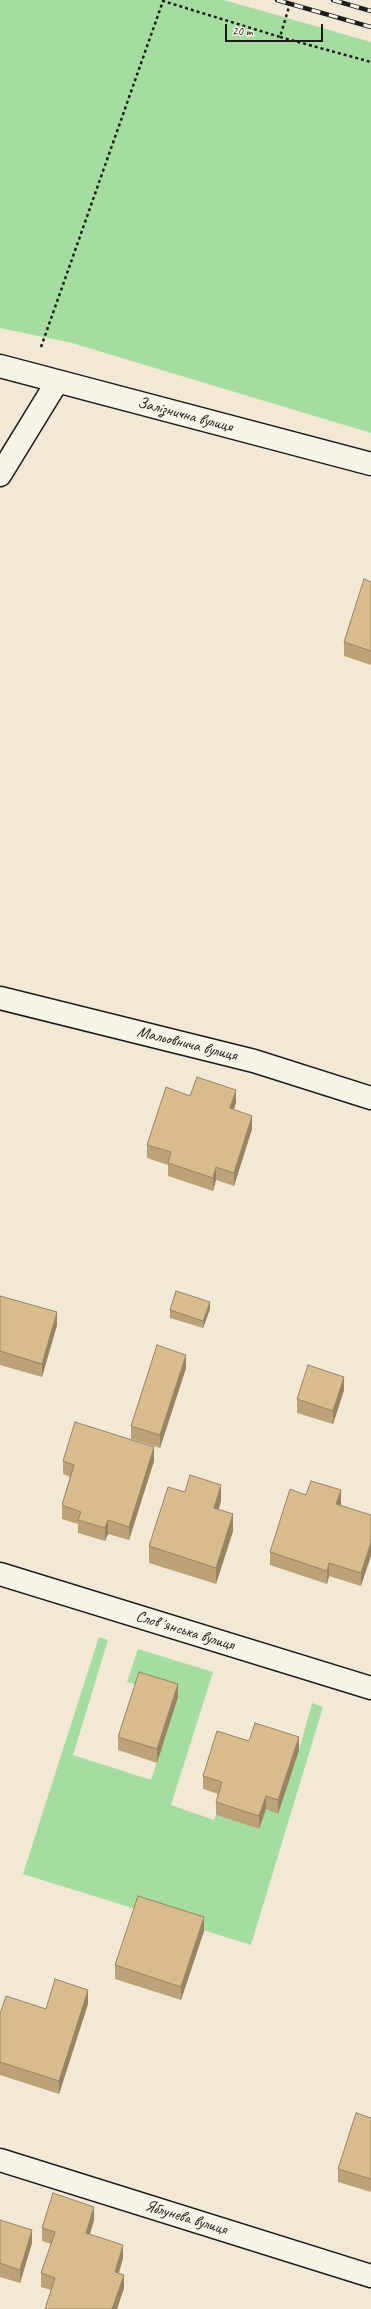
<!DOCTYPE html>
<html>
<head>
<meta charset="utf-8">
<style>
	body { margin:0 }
	#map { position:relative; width:371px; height:2309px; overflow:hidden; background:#f1e8d6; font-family:Caveat,sans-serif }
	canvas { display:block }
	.scale { position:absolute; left:225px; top:24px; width:98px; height:18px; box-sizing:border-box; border:2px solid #1c1c1c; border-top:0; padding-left:5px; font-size:12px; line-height:14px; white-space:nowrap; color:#1c1c1c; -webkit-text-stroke:3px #f7f3e8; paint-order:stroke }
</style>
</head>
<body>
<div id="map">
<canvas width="371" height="2309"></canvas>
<div class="scale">20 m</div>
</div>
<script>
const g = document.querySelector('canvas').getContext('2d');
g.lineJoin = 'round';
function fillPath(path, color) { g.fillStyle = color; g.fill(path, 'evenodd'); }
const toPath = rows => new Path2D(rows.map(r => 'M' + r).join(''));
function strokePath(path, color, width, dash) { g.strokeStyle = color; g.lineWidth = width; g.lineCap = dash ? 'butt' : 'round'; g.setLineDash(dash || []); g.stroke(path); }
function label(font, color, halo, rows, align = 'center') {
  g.font = font + ' Caveat,sans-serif'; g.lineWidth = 3; g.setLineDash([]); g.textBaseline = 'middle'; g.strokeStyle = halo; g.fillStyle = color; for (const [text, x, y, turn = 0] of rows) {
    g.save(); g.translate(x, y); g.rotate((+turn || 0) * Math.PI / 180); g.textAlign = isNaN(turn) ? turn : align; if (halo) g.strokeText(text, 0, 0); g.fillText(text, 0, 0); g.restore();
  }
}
const green = toPath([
	[0,0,224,0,371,42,371,433,72,343,0,328],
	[99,1637,108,1640,73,1755,151,1780,178,1697,127,1682,138,1649,213,1672,171,1805,214,1820,216,1815,259,1829,266,1809,299,1750,312,1703,323,1707,251,1945,23,1874]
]);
const path = toPath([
	[280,37,371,62],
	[41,347,163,1,280,37,291,0]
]);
const minor = toPath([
	[0,366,371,464],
	[0,475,57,382],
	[0,998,254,1061,371,1098],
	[0,1574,371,1688],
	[0,2160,371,2276]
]);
const rail = toPath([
	[277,0,371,27],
	[333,0,371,11]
]);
const wall = toPath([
	[371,582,371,665,344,656,344,642],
	[190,1096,236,1103,233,1110,252,1129,234,1186,216,1180,213,1191,168,1176,168,1165,147,1158,147,1145],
	[0,1296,57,1325,42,1377,0,1365],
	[210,1309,203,1328,170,1318,170,1310],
	[186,1368,160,1448,131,1439,131,1426],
	[344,1390,333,1424,297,1413,297,1399],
	[63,1461,154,1461,129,1540,108,1534,105,1541,78,1533,78,1524,62,1519,62,1505,70,1477,63,1474],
	[185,1492,221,1501,218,1510,233,1531,216,1584,149,1563,149,1546],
	[306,1495,341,1504,340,1505,371,1515,361,1586,329,1576,327,1584,270,1565,270,1552],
	[178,1697,157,1763,118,1750,118,1737],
	[249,1741,299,1750,278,1814,266,1809,259,1829,216,1815,216,1802,218,1794,203,1789,203,1776],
	[204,1931,181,2000,115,1979,115,1965],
	[88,2004,59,2094,0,2075,0,2014],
	[371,2118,371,2192,338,2182,338,2169],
	[0,2220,32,2243,20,2283,0,2277],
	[94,2220,90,2234,123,2258,119,2273,124,2288,117,2309,45,2309,51,2290,41,2287,41,2273,51,2244,42,2241,42,2228]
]);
const shadedWall = toPath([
	[236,1090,236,1103,230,1122,230,1108],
	[252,1116,252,1129,234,1186,234,1173],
	[216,1167,216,1180,213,1191,213,1178],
	[210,1302,210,1309,203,1328,203,1321],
	[57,1312,57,1325,42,1377,42,1364],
	[186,1355,186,1368,160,1448,160,1435],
	[344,1377,344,1390,333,1424,333,1411],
	[154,1447,154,1461,129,1540,129,1527],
	[221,1485,221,1501,214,1525,214,1508],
	[341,1490,341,1504,336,1517,336,1504],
	[233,1514,233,1531,216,1584,216,1568],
	[108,1520,108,1534,105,1541,105,1528],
	[371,1542,371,1556,361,1586,361,1573],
	[329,1563,329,1576,327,1584,327,1571],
	[178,1684,178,1697,157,1763,157,1749],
	[299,1737,299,1750,278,1814,278,1800],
	[266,1796,266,1809,259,1829,259,1816],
	[204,1917,204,1931,181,2000,181,1987],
	[88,1990,88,2004,59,2094,59,2081],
	[94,2207,94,2220,86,2246,86,2233],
	[32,2230,32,2243,20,2283,20,2270],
	[123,2245,123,2258,115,2285,115,2272],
	[124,2275,124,2288,117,2309,112,2309]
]);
const building = toPath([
	[364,579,371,582,371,651,344,642,364,579],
	[197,1077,236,1090,230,1108,252,1116,234,1173,216,1167,213,1178,168,1163,171,1152,147,1145,166,1087,190,1096,197,1077],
	[176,1291,210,1302,203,1321,170,1310,176,1291],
	[0,1296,57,1312,42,1364,0,1351,0,1296],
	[157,1345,186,1355,160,1435,131,1426,157,1345],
	[308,1365,344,1377,333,1411,297,1399,308,1365],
	[75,1422,154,1447,129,1527,108,1520,105,1528,78,1520,81,1512,62,1505,74,1465,63,1461,75,1422],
	[190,1475,221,1485,214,1508,233,1514,216,1568,149,1546,168,1487,185,1492,190,1475],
	[311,1481,341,1490,336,1504,371,1515,371,1542,361,1573,329,1563,327,1571,270,1552,290,1489,306,1495,311,1481],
	[139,1672,178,1684,157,1749,118,1737,139,1672],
	[255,1723,299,1737,278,1800,266,1796,259,1816,216,1802,222,1782,203,1776,217,1731,249,1741,255,1723],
	[138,1896,204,1917,181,1987,115,1965,138,1896],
	[55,1979,88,1990,59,2081,0,2062,0,2014,6,1996,46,2009,55,1979],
	[356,2113,371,2118,371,2179,338,2169,356,2113],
	[53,2193,94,2207,86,2233,123,2245,115,2272,124,2275,112,2309,45,2309,55,2278,41,2273,55,2232,42,2228,53,2193],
	[0,2220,32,2230,20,2270,0,2263,0,2220]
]);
const streetNames = [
	["Залізнична вулиця",185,415,15],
	["Мальовнича вулиця",187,1044,14],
	["Словʼянська вулиця",185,1631,17],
	["Яблунева вулиця",186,2218,17]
];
fillPath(green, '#a5dda1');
strokePath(minor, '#1c1c1c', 25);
strokePath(path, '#1c1c1c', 2.5, [3, 3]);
strokePath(minor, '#f7f3e8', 22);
strokePath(rail, '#1c1c1c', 4.5);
strokePath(rail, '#f7f3e8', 3, [9]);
fillPath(wall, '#bba279');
fillPath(shadedWall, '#988463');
fillPath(building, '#d9bc8d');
strokePath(building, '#988463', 1);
label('16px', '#1c1c1c', '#f7f3e8', streetNames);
</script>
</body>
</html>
